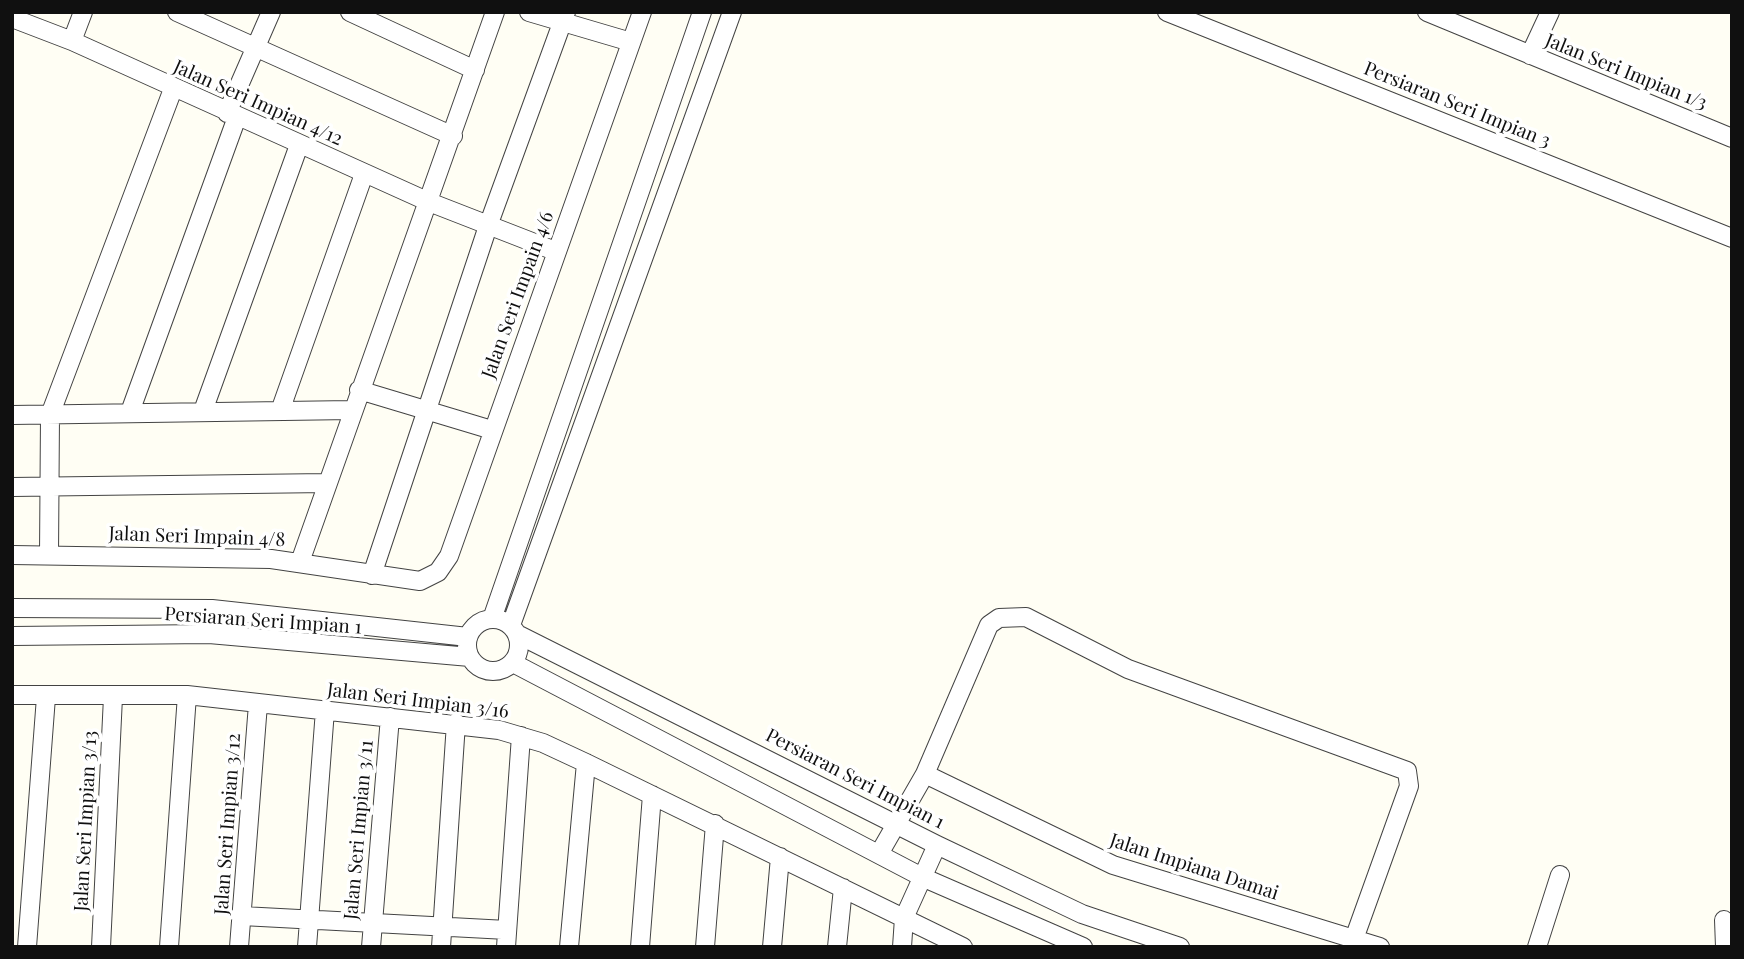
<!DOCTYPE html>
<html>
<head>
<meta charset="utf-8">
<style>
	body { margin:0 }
	#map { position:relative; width:1744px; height:959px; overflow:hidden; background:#fffef4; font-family:"Playfair Display",serif }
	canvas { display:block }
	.frame { position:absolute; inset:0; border:14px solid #101010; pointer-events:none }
</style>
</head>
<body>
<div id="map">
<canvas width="1744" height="959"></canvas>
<div class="frame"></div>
</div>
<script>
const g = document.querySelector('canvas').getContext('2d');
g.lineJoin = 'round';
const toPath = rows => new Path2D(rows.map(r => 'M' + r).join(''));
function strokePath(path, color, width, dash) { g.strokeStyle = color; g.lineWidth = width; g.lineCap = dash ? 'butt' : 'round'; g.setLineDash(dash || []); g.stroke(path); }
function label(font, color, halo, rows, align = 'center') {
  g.font = font + ' "Playfair Display",serif'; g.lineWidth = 7; g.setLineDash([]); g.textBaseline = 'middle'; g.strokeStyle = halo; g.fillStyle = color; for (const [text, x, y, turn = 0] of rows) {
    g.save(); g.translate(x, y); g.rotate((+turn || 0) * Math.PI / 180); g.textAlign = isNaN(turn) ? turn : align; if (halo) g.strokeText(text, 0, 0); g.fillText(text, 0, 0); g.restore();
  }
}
const minor = toPath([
	[177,12,453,136],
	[350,12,475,70],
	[529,12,631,42],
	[1167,12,1732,238],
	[1427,12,1732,138],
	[12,18,72,41,429,202,555,251],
	[72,41,83,12],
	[1530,55,1550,12],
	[227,113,271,12],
	[359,390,492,430],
	[203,411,299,145],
	[280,411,364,174],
	[130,412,237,117],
	[12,415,351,410],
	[12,487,327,483],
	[12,555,271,559,420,581,438,572,449,556,642,12],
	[49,555,50,415,173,89],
	[300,562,495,12],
	[372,575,488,226,566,12],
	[12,608,212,609,468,637],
	'467 645a26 26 0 1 1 52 0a26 26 0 1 1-52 0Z',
	[492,619,702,12],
	[511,625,732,12],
	[517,634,937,845,1082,914,1180,947],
	[12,636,209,634,470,657],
	[513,663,922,877,1083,947],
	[12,695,187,695,499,730,543,743,586,763,963,947],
	[925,774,1113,865,1380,947],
	[879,854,925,774,989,625,999,618,1026,617,1128,669,1407,771,1409,786,1354,939],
	[242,916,507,930],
	[1724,920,1725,947],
	[27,947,46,697],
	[101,947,113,697],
	[169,947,187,695],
	[239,947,258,704],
	[307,947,325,710],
	[371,947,390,717],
	[441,947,456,723],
	[506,947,521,736],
	[569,947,586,763],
	[640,947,652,795],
	[705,947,715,824],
	[772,947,780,857],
	[837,947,843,888],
	[902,947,904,918,937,845],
	[1537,947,1560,875]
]);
const streetNames = [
	["Jalan Seri Impian 1/3",1626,72,22],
	["Jalan Seri Impian 4/12",258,103,24],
	["Persiaran Seri Impian 3",1457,105,22],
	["Jalan Seri Impain 4/6",518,295,-70],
	["Jalan Seri Impain 4/8",197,537,2],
	["Persiaran Seri Impian 1",263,621,4],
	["Jalan Seri Impian 3/16",418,701,7],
	["Persiaran Seri Impian 1",855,779,27],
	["Jalan Seri Impian 3/13",86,821,-87],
	["Jalan Seri Impian 3/12",228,824,-86],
	["Jalan Seri Impian 3/11",359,830,-85],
	["Jalan Impiana Damai",1194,867,18]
];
strokePath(minor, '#434343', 20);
strokePath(minor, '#fff', 18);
label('19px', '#101010', '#fff', streetNames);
</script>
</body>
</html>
